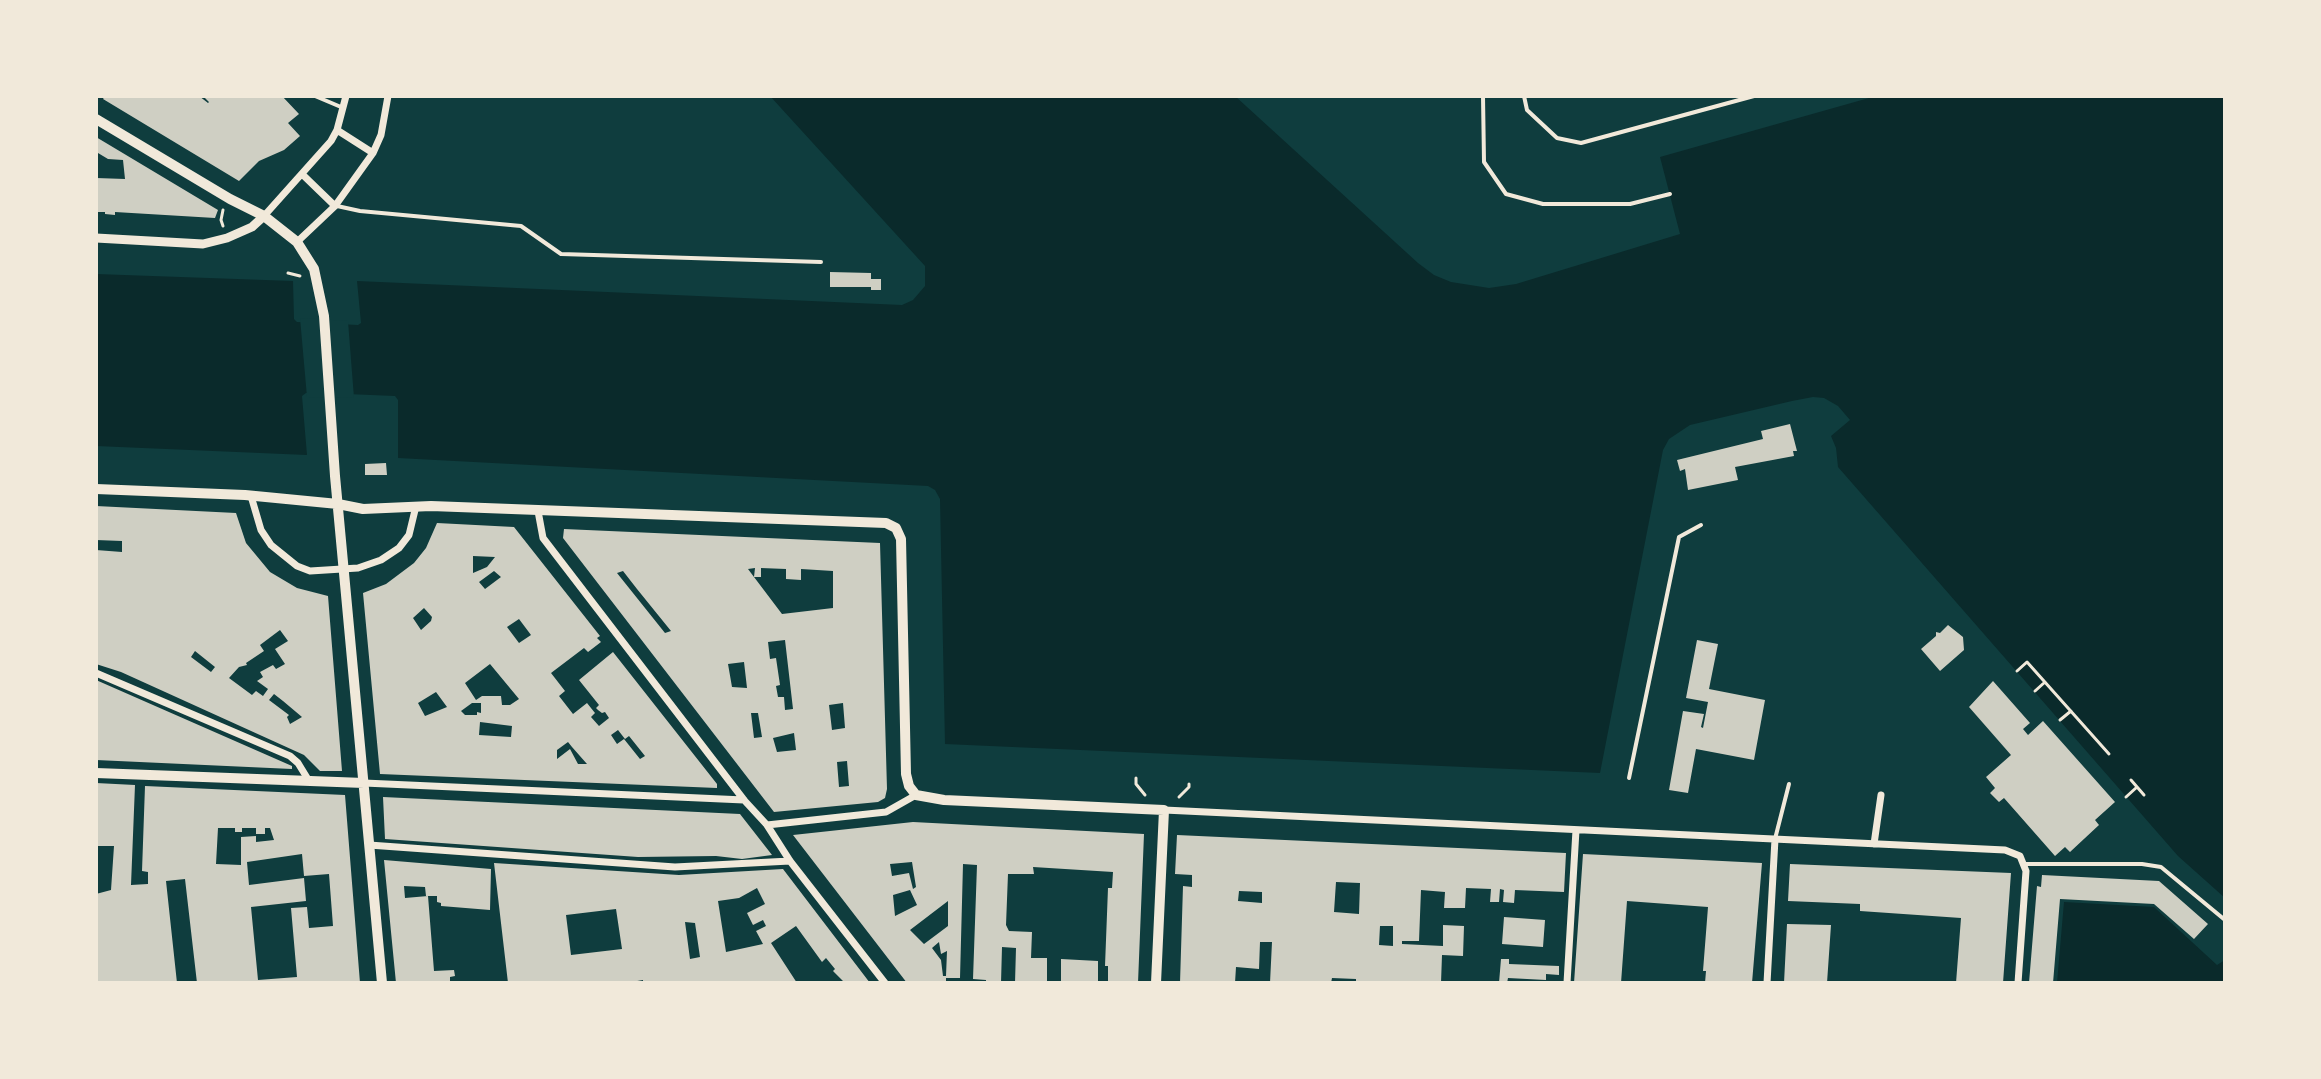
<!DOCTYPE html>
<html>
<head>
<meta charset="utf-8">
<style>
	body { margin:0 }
	#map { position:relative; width:2321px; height:1079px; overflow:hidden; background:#0f3d3e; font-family:Jost,sans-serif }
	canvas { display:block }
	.frame { position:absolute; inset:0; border:98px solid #f1e9da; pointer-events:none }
</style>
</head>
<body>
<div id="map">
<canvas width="2321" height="1079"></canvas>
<div class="frame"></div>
</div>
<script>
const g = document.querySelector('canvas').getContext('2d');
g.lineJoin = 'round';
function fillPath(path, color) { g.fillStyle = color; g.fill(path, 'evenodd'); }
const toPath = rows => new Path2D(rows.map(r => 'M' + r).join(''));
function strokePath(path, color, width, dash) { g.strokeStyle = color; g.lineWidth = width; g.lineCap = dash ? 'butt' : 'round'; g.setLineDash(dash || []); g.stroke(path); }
const water = toPath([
	[770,96,1235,96,1418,263,1434,275,1451,282,1489,288,1516,284,1680,234,1660,157,1876,96,2225,96,2225,898,2178,856,1838,467,1836,448,1831,436,1850,420,1838,406,1824,398,1813,397,1792,401,1690,425,1669,439,1663,450,1600,773,945,744,940,499,935,490,928,486,398,458,398,400,395,396,347,394,306,393,302,396,307,455,96,446,96,274,293,281,294,319,297,322,358,325,361,323,357,281,902,305,913,300,925,286,925,266],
	[2064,902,2154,907,2217,965,2225,960,2225,983,2057,983]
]);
const pier = toPath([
	[300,318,348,321,354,398,307,397]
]);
const building = toPath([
	[105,96,199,96,208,103,209,102,203,96,282,96,299,114,288,123,300,136,284,150,259,161,239,181,103,99],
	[96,137,218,210,215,218,115,212,115,215,105,214,105,212,96,212,96,178,125,179,123,160,108,159,98,153,96,156],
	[830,272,871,273,871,279,881,279,881,290,871,290,871,287,830,287],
	[1790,424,1797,451,1793,451,1794,456,1735,467,1738,480,1688,490,1685,469,1680,471,1677,460,1763,439,1761,431],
	[386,463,387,475,365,475,365,464],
	[96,506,236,513,246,543,270,572,297,588,328,596,342,771,320,771,304,755,121,672,96,664,96,550,122,552,122,541,96,540],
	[280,630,288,641,275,649,285,664,276,669,273,665,260,672,263,677,257,681,268,689,263,696,256,691,252,695,229,678,239,667,247,665,246,663,264,651,260,645],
	[195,651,215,667,211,672,191,657],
	[274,694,283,701,302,717,290,724,287,717,289,715,269,700],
	[437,523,514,527,600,636,597,638,601,642,588,652,584,648,551,673,565,691,559,696,573,714,587,703,595,713,591,717,599,726,609,718,605,712,602,713,598,710,596,708,599,705,579,680,613,652,717,784,717,788,380,774,363,593,386,584,414,563,426,548],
	[473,556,495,557,487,567,473,573],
	[494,571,501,577,485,589,479,582],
	[424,608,432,617,431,621,421,630,413,618],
	[519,619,531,635,519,643,507,627],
	[490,664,519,699,510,705,502,705,501,696,482,696,476,700,465,683],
	[436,692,447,707,425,716,418,703],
	[472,703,481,703,481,713,477,712,477,715,465,715,461,711],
	[480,722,512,726,511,737,479,735],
	[618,730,625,739,629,736,645,756,640,759,624,739,617,744,611,735],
	[568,742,572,747,587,764,578,764,570,749,557,759,557,750],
	[564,529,880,543,887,789,885,798,878,802,774,812,563,538],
	[755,568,754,577,761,577,761,568,786,569,786,579,801,580,801,569,833,571,833,608,782,614,754,577,748,569],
	[623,571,637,589,671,631,665,633,617,573],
	[785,640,793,709,785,710,784,697,778,697,776,686,780,685,776,658,770,659,768,642],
	[744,662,747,688,732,687,728,664],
	[843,703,845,728,832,730,829,705],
	[751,713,758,713,762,737,754,738],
	[794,733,796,750,777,752,773,738],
	[847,761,849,786,839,787,837,762],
	[1948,625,1963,637,1964,650,1940,671,1921,649,1936,636,1936,632,1940,633],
	[1697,640,1718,644,1709,689,1765,700,1754,760,1696,749,1688,793,1669,790,1683,711,1704,714,1701,727,1703,728,1708,702,1686,698],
	[96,680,292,766,292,769,96,760],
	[1993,681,2030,723,2023,729,2028,735,2043,721,2115,802,2095,820,2099,825,2070,852,2065,847,2055,856,2004,798,1999,802,1990,793,1995,788,1986,777,2011,755,1969,707],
	[96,783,135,785,131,885,148,884,148,872,142,871,145,786,345,795,360,983,197,983,185,879,166,881,177,983,96,983,96,894,111,890,114,846,96,846],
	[218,828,235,828,235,832,242,832,242,828,256,828,256,834,265,834,265,828,270,828,274,840,256,842,256,836,241,837,241,865,216,864],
	[302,854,304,876,329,874,333,926,309,928,307,907,291,908,297,977,258,980,251,907,306,901,304,878,249,885,247,862],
	[383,797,740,814,772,855,742,859,716,856,638,857,385,839],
	[913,822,1144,834,1138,983,1108,983,1108,966,1105,966,1108,888,1112,888,1113,872,1033,867,1034,874,1008,874,1006,925,1009,931,1032,932,1031,958,1047,958,1047,983,1015,983,1016,948,1002,947,1001,983,986,983,986,980,973,979,977,865,963,864,960,978,946,978,946,983,907,983,793,835],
	[912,862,916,887,913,889,909,873,892,876,890,864],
	[910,890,917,905,895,916,893,895],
	[948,901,948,926,924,944,910,930],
	[939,942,941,954,947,951,946,976,943,976,941,960,932,948],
	[1177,835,1566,853,1564,892,1515,890,1514,903,1503,902,1504,890,1500,889,1499,902,1490,902,1491,889,1466,888,1465,908,1444,908,1445,892,1421,890,1419,941,1402,941,1402,944,1443,946,1443,925,1464,926,1463,956,1442,955,1441,983,1356,983,1356,979,1332,978,1331,983,1270,983,1272,942,1260,942,1259,969,1236,967,1235,983,1180,983,1183,886,1192,887,1192,875,1175,874],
	[1336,882,1360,883,1359,914,1334,912],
	[1239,891,1262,892,1262,903,1238,901],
	[1380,926,1393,926,1393,946,1379,945],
	[1583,854,1762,863,1752,983,1705,983,1706,971,1703,971,1708,907,1627,901,1621,983,1574,983],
	[384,860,491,869,490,910,441,906,441,903,437,902,437,896,426,896,425,887,404,886,405,898,428,896,434,971,454,970,455,976,450,977,450,983,396,983],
	[494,863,679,875,783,869,870,983,845,983,833,971,835,969,826,958,822,962,796,926,771,943,797,983,643,983,643,980,626,983,508,983],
	[757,888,765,904,747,913,753,925,763,920,766,926,756,931,763,944,726,952,718,901,739,898],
	[616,909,622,949,571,955,566,915],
	[685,922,695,923,700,957,690,959],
	[1790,864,2011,873,2003,983,1956,983,1961,918,1860,911,1860,904,1788,901],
	[2042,875,2159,881,2208,924,2194,939,2154,904,2060,899,2053,983,2029,983,2037,886,2041,887],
	[1504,917,1545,920,1543,947,1502,944],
	[1787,924,1831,925,1827,983,1784,983],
	[1061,959,1098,961,1098,983,1061,983],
	[1501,959,1509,959,1509,964,1559,966,1559,975,1546,974,1546,980,1508,978,1507,983,1499,983]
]);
const path = toPath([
	[223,210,221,220,223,226],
	[288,273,300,276],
	[2017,671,2027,662,2109,754],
	[2035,691,2045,682],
	[2060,720,2071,711],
	[1136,778,1136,784,1145,795],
	[2131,780,2144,795],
	[1179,797,1189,787,1189,784],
	[2126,797,2137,787]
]);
const service = toPath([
	[315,96,341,107],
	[1483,96,1484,162,1506,194,1543,204,1630,204,1670,194],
	[1524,96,1527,110,1557,138,1581,143,1754,96],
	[337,206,360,211,521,226,561,254,821,262],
	[1629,778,1679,537,1701,525],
	[1775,839,1789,784],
	[2025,864,2142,864,2161,867,2225,920]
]);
const minor = toPath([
	[337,130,373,153],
	[303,175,335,206],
	[264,216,331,141,337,130,346,96],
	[297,242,335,206,373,153,381,135,388,96],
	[251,496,261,530,271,545,297,566,310,571,358,568,381,560,399,548,409,535,416,506],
	[538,511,543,538,744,800,767,825,790,861,885,983],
	[96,673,290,756,298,763,309,781],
	[364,783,744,800],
	[1164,810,2005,850,2020,856,2026,871,2018,983],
	[767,825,886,812,916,795],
	[1874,844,1881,795],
	[369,845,675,867,790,861],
	[1567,983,1576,830],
	[1767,983,1775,839]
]);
const tertiary = toPath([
	[96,238,203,244,227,238,252,227,264,216]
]);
const secondary = toPath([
	[96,119,230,199,264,216,297,242,314,269,324,316,335,476,382,983],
	[96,489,245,495,338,504,363,509,431,506,886,523,896,528,901,539,906,774,909,786,916,795,944,800,1164,810,1156,983],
	[96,773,364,783]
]);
fillPath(water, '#0a2a2b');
fillPath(pier, '#0f3d3e');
fillPath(building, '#cfcfc3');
strokePath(path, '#f1e9da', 3);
strokePath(service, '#f1e9da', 4);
strokePath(minor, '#f1e9da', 7);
strokePath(tertiary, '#f1e9da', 9);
strokePath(secondary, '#f1e9da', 10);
</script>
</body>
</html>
